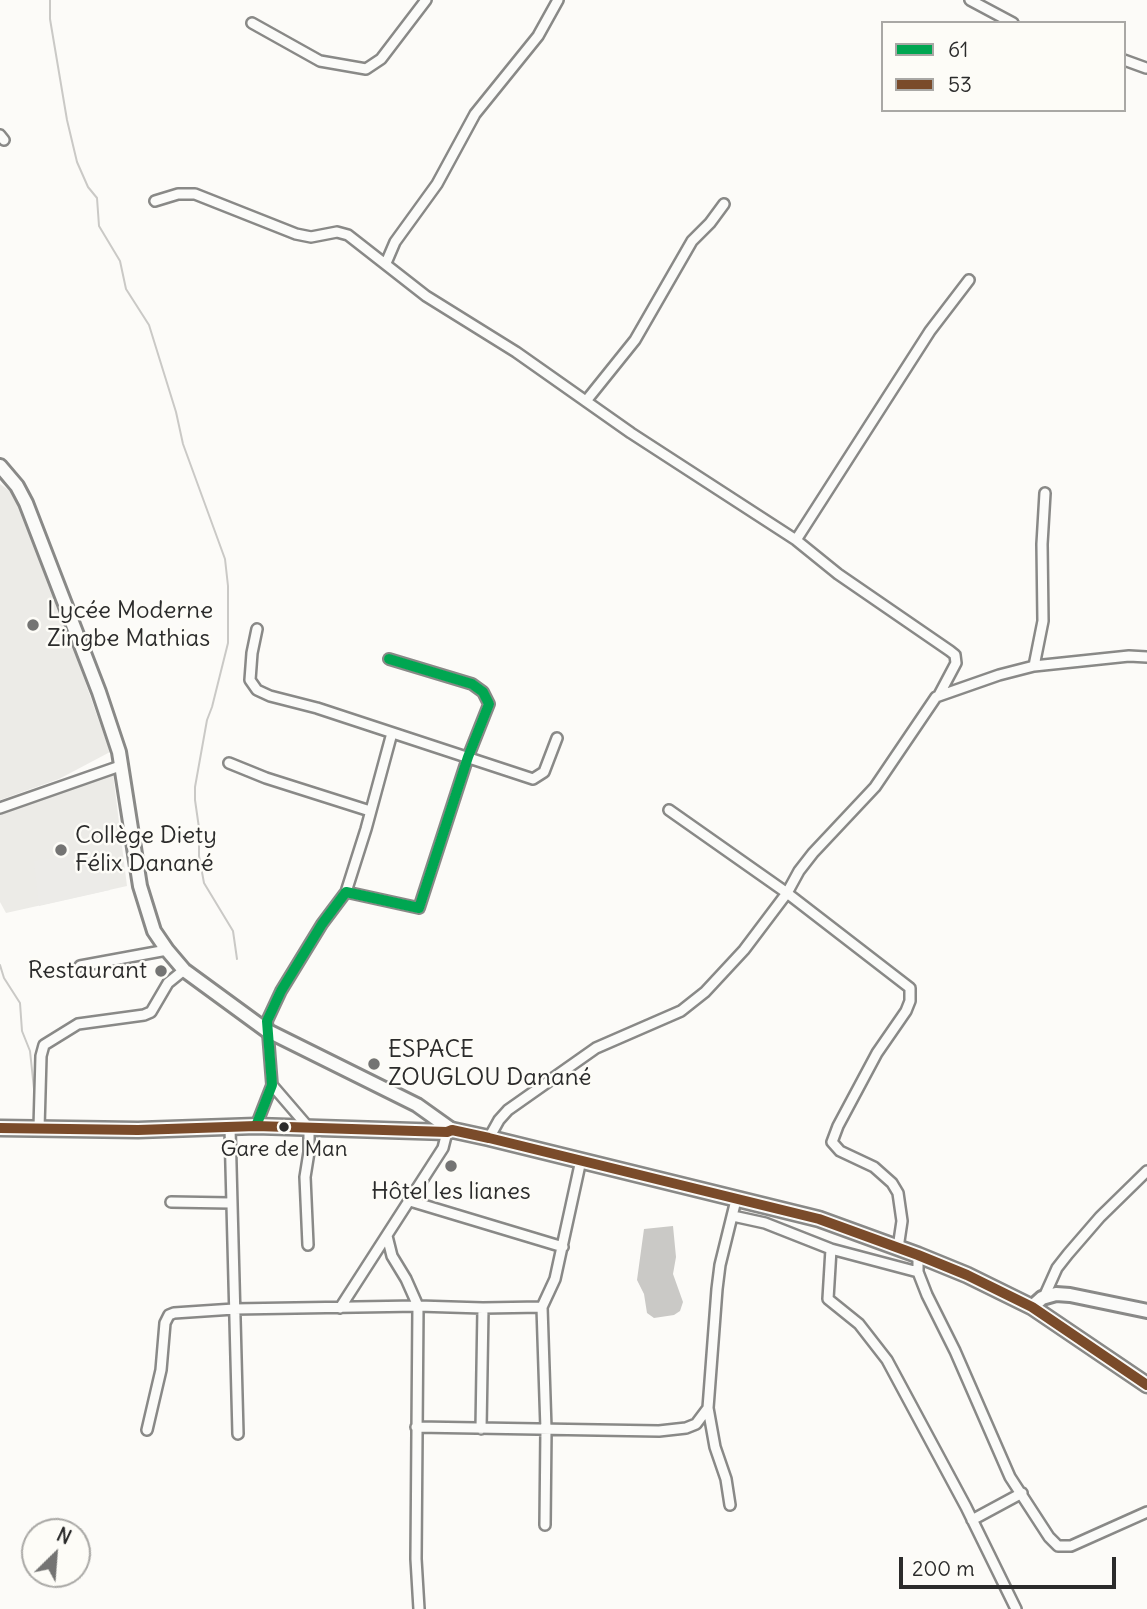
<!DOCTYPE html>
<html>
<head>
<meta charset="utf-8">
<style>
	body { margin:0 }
	#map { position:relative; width:1147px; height:1609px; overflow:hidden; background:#fcfbf8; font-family:Delius,sans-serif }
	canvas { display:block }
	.legend { position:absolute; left:881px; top:21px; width:245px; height:91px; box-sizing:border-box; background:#fdfcf7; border:2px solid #a9a8a5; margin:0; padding:9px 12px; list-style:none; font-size:21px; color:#2b2b2b }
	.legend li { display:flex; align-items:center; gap:14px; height:35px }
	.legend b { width:35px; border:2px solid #a9a8a5 }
	.north { position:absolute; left:21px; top:1518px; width:70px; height:70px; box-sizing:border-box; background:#fdfcf7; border:2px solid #a9a8a5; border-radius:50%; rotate:25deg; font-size:19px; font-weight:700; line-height:28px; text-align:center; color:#2b2b2b }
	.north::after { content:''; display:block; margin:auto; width:24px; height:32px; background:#747473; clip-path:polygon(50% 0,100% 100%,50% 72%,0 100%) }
	.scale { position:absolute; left:899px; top:1557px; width:217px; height:32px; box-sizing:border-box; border:4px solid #2b2b2b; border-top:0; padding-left:9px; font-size:21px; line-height:24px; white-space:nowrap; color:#2b2b2b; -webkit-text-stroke:5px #fdfcf7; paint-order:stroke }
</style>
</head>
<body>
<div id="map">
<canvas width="1147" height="1609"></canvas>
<ul class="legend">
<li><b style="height:9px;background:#00a651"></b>61</li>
<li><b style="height:9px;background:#7a4b2a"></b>53</li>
</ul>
<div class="north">N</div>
<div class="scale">200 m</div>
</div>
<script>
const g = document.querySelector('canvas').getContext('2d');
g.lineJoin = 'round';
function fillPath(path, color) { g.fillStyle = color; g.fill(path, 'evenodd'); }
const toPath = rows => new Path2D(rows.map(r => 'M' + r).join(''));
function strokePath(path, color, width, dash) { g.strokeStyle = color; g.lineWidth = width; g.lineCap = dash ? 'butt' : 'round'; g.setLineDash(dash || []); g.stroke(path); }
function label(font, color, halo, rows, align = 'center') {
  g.font = font + ' Delius,sans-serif'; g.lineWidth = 5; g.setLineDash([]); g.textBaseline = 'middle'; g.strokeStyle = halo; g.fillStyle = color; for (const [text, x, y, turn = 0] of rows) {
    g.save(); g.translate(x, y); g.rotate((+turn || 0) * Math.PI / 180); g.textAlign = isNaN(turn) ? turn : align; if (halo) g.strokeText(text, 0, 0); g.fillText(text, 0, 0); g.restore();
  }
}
const built = toPath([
	[0,484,20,498,110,752,59,779,0,800],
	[113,774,127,886,6,913,0,902,0,814,92,779]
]);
const green = toPath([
	[104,851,110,890,39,906,34,861]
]);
const water = toPath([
	[673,1226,676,1257,673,1274,683,1302,680,1311,674,1315,654,1318,647,1313,644,1294,637,1280,644,1229]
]);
const stream = toPath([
	[50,0,50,19,67,120,77,162,88,187,97,198,99,226,120,261,126,289,149,325,176,412,183,444,225,559,228,586,228,643,212,707,207,720,195,787,195,800,199,828,199,856,204,883,233,931,237,959],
	[0,965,4,978,20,1003,22,1031,30,1051,34,1089]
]);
const street = toPath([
	[970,0,1013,23],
	[252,23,320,61,366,69,381,59,426,0],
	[1124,60,1146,68],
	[0,135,4,140],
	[155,201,178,194,195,194,296,234,311,237,337,232,348,235,426,296,516,352,631,433,796,540,838,574,950,651,955,655,956,663,939,695],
	[386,263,395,242,437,184,475,114,538,36,558,0],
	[586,401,635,340,692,241,710,223,724,204],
	[796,540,930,331,969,280],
	[257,629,252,653,250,680,257,690,270,696,317,708,533,779,544,772,557,738],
	[1034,666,1043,621,1042,544,1045,493],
	[229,763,266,778,370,811],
	[0,808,120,766],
	[669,810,787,893,910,988,910,1001,906,1011,877,1053,838,1126,832,1142,840,1151,874,1167,892,1183,898,1193,902,1221,898,1248],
	[346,892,366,829,392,733],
	[80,966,167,950],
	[272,1085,309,1128,309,1152,305,1177,308,1245],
	[256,1126,272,1085,267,1021,281,991,322,924,346,892,419,908,468,757,489,704,483,692,472,684,389,659],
	[39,1128,41,1056,44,1045,78,1024,144,1015,151,1012,168,983,184,970],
	[230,1128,238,1434],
	[489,1138,499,1120,508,1110,596,1048,681,1011,705,992,744,950,787,893,799,871,813,853,875,787,936,697,999,675,1034,666,1129,656,1147,657],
	[410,1201,563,1247],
	[171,1202,230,1203],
	[733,1216,765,1223,831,1249,918,1272],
	[387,1236,392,1256,406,1279,418,1306,416,1559,419,1609],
	[831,1249,828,1299,859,1324,887,1360,966,1507,1016,1609],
	[918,1255,918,1272,927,1295,955,1351,1010,1477,1049,1537,1058,1546,1071,1546,1147,1512],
	[1044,1297,1057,1268,1068,1254,1100,1217,1147,1171],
	[542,1307,546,1429,545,1525],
	[340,1308,443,1148,447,1132],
	[416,1427,659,1431,686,1428,696,1424,708,1408],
	[481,1429,483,1308],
	[147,1430,161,1370,165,1323,169,1315,174,1313,234,1309,418,1306,483,1308,542,1307,555,1279,581,1160],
	[730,1505,726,1479,715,1447,708,1408,717,1289,720,1265,736,1200],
	[972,1520,1022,1493]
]);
const secondary = toPath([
	[0,466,17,486,26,503,99,692,119,752,140,886,154,931,167,950,184,970,266,1030,417,1105,452,1130],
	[1032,1307,1042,1298,1056,1294,1070,1295,1147,1311]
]);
const primary = toPath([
	[0,1128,138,1130,256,1126,447,1132,452,1130,489,1138,819,1219,918,1255,967,1275,1032,1307,1147,1385]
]);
const bus1 = toPath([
	[256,1126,272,1085,267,1021,281,991,322,924,346,892,419,908,468,757,489,704,483,692,472,684,389,659]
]);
const bus2 = toPath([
	[0,1128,138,1130,256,1126,447,1132,452,1130,489,1138,819,1219,918,1255,967,1275,1032,1307,1147,1385]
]);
const markers = [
	[33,625,7,"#747473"],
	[61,850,7,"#747473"],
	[161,971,7,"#747473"],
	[374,1064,7,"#747473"],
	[284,1127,6,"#2b2b2b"],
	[451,1166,7,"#747473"]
];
const busNames = [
	["Gare de Man",284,1150]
];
const poiNames = [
	["Lycée Moderne",47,611],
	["Zingbe Mathias",47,639],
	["Collège Diety",75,836],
	["Félix Danané",75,864],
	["Restaurant",147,971,"right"],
	["ESPACE",388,1050],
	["ZOUGLOU Danané",388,1078],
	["Hôtel les lianes",451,1192,"center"]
];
fillPath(built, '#ecebe7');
fillPath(green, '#ecebe8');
fillPath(water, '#cac9c6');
strokePath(stream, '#cac9c6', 2);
strokePath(street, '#898987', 14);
strokePath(secondary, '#898987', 18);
strokePath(primary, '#898987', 19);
strokePath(street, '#fbfbf9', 9);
strokePath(secondary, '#fbfbf9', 12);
strokePath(primary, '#fbfbf9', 14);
strokePath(bus1, '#00a651', 10);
strokePath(bus2, '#7a4b2a', 10);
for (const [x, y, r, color] of markers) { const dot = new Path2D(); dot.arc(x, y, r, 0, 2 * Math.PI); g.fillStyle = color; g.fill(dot); strokePath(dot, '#fdfcf7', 2.5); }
label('22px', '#2b2b2b', '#fdfcf7', busNames);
label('24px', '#2b2b2b', '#fdfcf7', poiNames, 'left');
</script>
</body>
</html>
